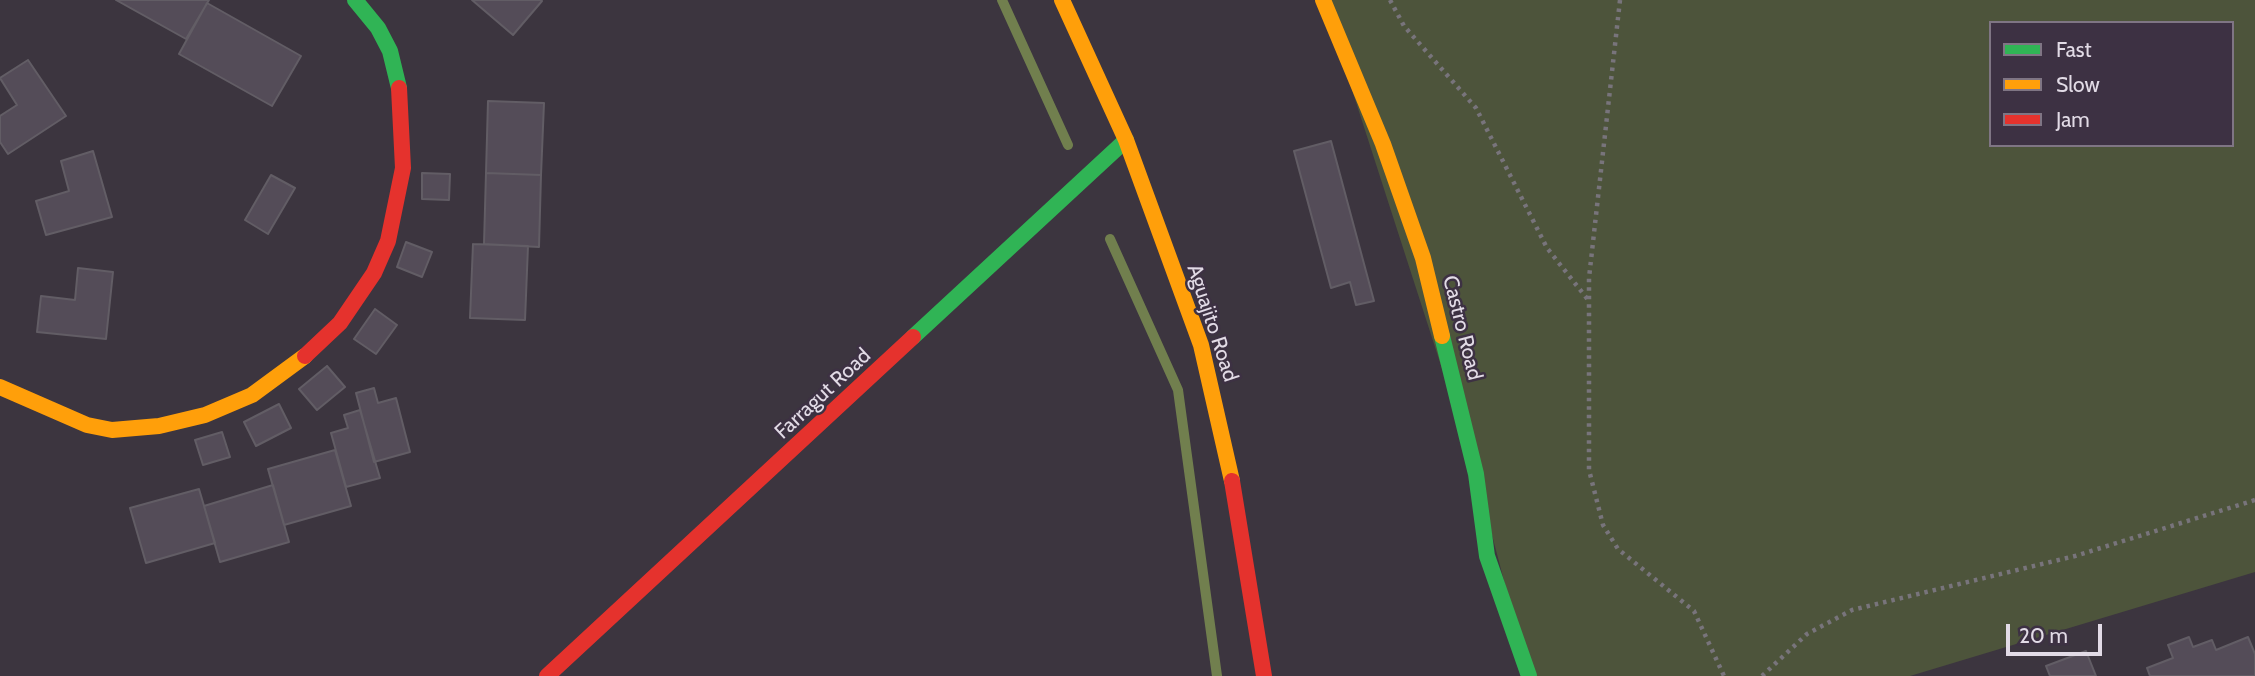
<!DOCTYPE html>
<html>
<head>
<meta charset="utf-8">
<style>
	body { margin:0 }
	#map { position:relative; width:2255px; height:676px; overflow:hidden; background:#3c353f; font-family:Cabin,sans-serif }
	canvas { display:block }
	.legend { position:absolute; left:1989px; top:21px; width:245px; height:126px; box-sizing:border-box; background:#3d3143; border:2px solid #7f7584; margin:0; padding:9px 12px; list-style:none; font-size:21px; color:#e2dbe6 }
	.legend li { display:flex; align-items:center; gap:14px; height:35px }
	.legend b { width:35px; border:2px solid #7f7584 }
	.scale { position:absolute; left:2006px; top:624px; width:96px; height:32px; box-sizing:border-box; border:4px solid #e2dbe6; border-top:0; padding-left:9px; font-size:21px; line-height:24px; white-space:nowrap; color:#e2dbe6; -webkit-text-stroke:5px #3d3143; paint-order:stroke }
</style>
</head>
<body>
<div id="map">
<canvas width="2255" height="676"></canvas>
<ul class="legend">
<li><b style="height:9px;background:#30b455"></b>Fast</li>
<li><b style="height:9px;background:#ff9f0a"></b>Slow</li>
<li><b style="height:9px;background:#e5322d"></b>Jam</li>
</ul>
<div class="scale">20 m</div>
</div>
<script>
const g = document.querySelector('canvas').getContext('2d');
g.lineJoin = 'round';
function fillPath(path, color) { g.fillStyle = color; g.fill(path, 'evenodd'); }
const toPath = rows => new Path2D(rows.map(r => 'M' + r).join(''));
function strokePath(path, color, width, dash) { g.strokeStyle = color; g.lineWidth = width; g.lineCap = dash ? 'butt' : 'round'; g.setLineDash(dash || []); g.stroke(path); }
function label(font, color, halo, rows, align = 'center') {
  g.font = font + ' Cabin,sans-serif'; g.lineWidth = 5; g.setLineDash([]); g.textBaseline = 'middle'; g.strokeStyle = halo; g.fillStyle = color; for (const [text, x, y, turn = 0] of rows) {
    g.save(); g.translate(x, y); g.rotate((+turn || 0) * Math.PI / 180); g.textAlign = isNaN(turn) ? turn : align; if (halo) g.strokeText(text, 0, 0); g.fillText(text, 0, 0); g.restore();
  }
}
const green = toPath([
	[1323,0,2255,0,2255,572,1910,676,1529,676,1476,474],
	[1991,23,2232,23,2232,145,1991,145]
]);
const stream = toPath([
	[1002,0,1068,145],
	[1110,239,1178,390,1217,676]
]);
const building = toPath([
	[116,0,209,0,186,39,116,0],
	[472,0,541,0,542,1,513,35,472,0],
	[207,3,301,56,272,106,179,54,207,3],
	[28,60,66,116,8,154,0,142,0,116,17,105,0,78,28,60],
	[488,101,544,103,541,175,486,173,488,101],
	[1331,141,1374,301,1356,305,1350,282,1331,288,1294,151,1331,141],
	[93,151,112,217,46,235,36,201,69,191,61,161,93,151],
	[422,173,450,174,449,200,422,199,422,173],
	[486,173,541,175,539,247,484,244,486,173],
	[271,175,295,188,268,234,245,220,271,175],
	[406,242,432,252,422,277,397,267,406,242],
	[473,244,528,246,525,320,470,318,473,244],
	[78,268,113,272,106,339,37,332,41,296,75,300,78,268],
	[375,309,397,325,376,354,354,339,375,309],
	[327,366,345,387,317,410,299,389,327,366],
	[374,388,378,403,396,398,410,452,374,462,356,393,374,388],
	[279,404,291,428,256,446,244,422,279,404],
	[360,410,380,478,346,487,331,433,348,428,344,415,360,410],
	[222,432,230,457,203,465,195,440,222,432],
	[335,450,351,506,284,525,268,469,335,450],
	[273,485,289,542,220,562,204,506,273,485],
	[199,489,215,543,146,563,130,508,199,489],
	[2189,637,2193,647,2212,640,2216,650,2248,637,2255,654,2255,676,2150,676,2147,668,2173,658,2168,645,2189,637],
	[2086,651,2096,676,2050,676,2046,666,2086,651]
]);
const path = toPath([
	[1390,0,1404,26,1476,108,1547,248,1589,301],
	[1620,0,1589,278,1589,470,1603,525,1618,549,1694,611,1724,676],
	[1762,676,1807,634,1852,610,2075,556,2255,500]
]);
const fast = toPath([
	[355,0,378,28,390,51,399,88],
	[1442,336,1476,474,1487,556,1529,676],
	[913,337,1126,140]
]);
const slow = toPath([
	[1062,0,1126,140,1201,345,1232,481],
	[1323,0,1383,144,1423,258,1442,336],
	[0,387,87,425,112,430,159,426,205,415,252,395,305,356]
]);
const jam = toPath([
	[305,356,340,323,374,273,388,241,403,168,399,88],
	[1232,481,1264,676],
	[547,676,913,337]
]);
const streetNames = [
	["Aguajito Road",1212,323,72],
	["Castro Road",1462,328,76],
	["Farragut Road",823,394,-43]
];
fillPath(green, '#4d543b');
strokePath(stream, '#717f4e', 10);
fillPath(building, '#544c58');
strokePath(building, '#625d65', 2);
strokePath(path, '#78747b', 4.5, [3.5, 5]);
strokePath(fast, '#30b455', 16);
strokePath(slow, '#ff9f0a', 16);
strokePath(jam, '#e5322d', 16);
label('21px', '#e2dbe6', '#3d3143', streetNames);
</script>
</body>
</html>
